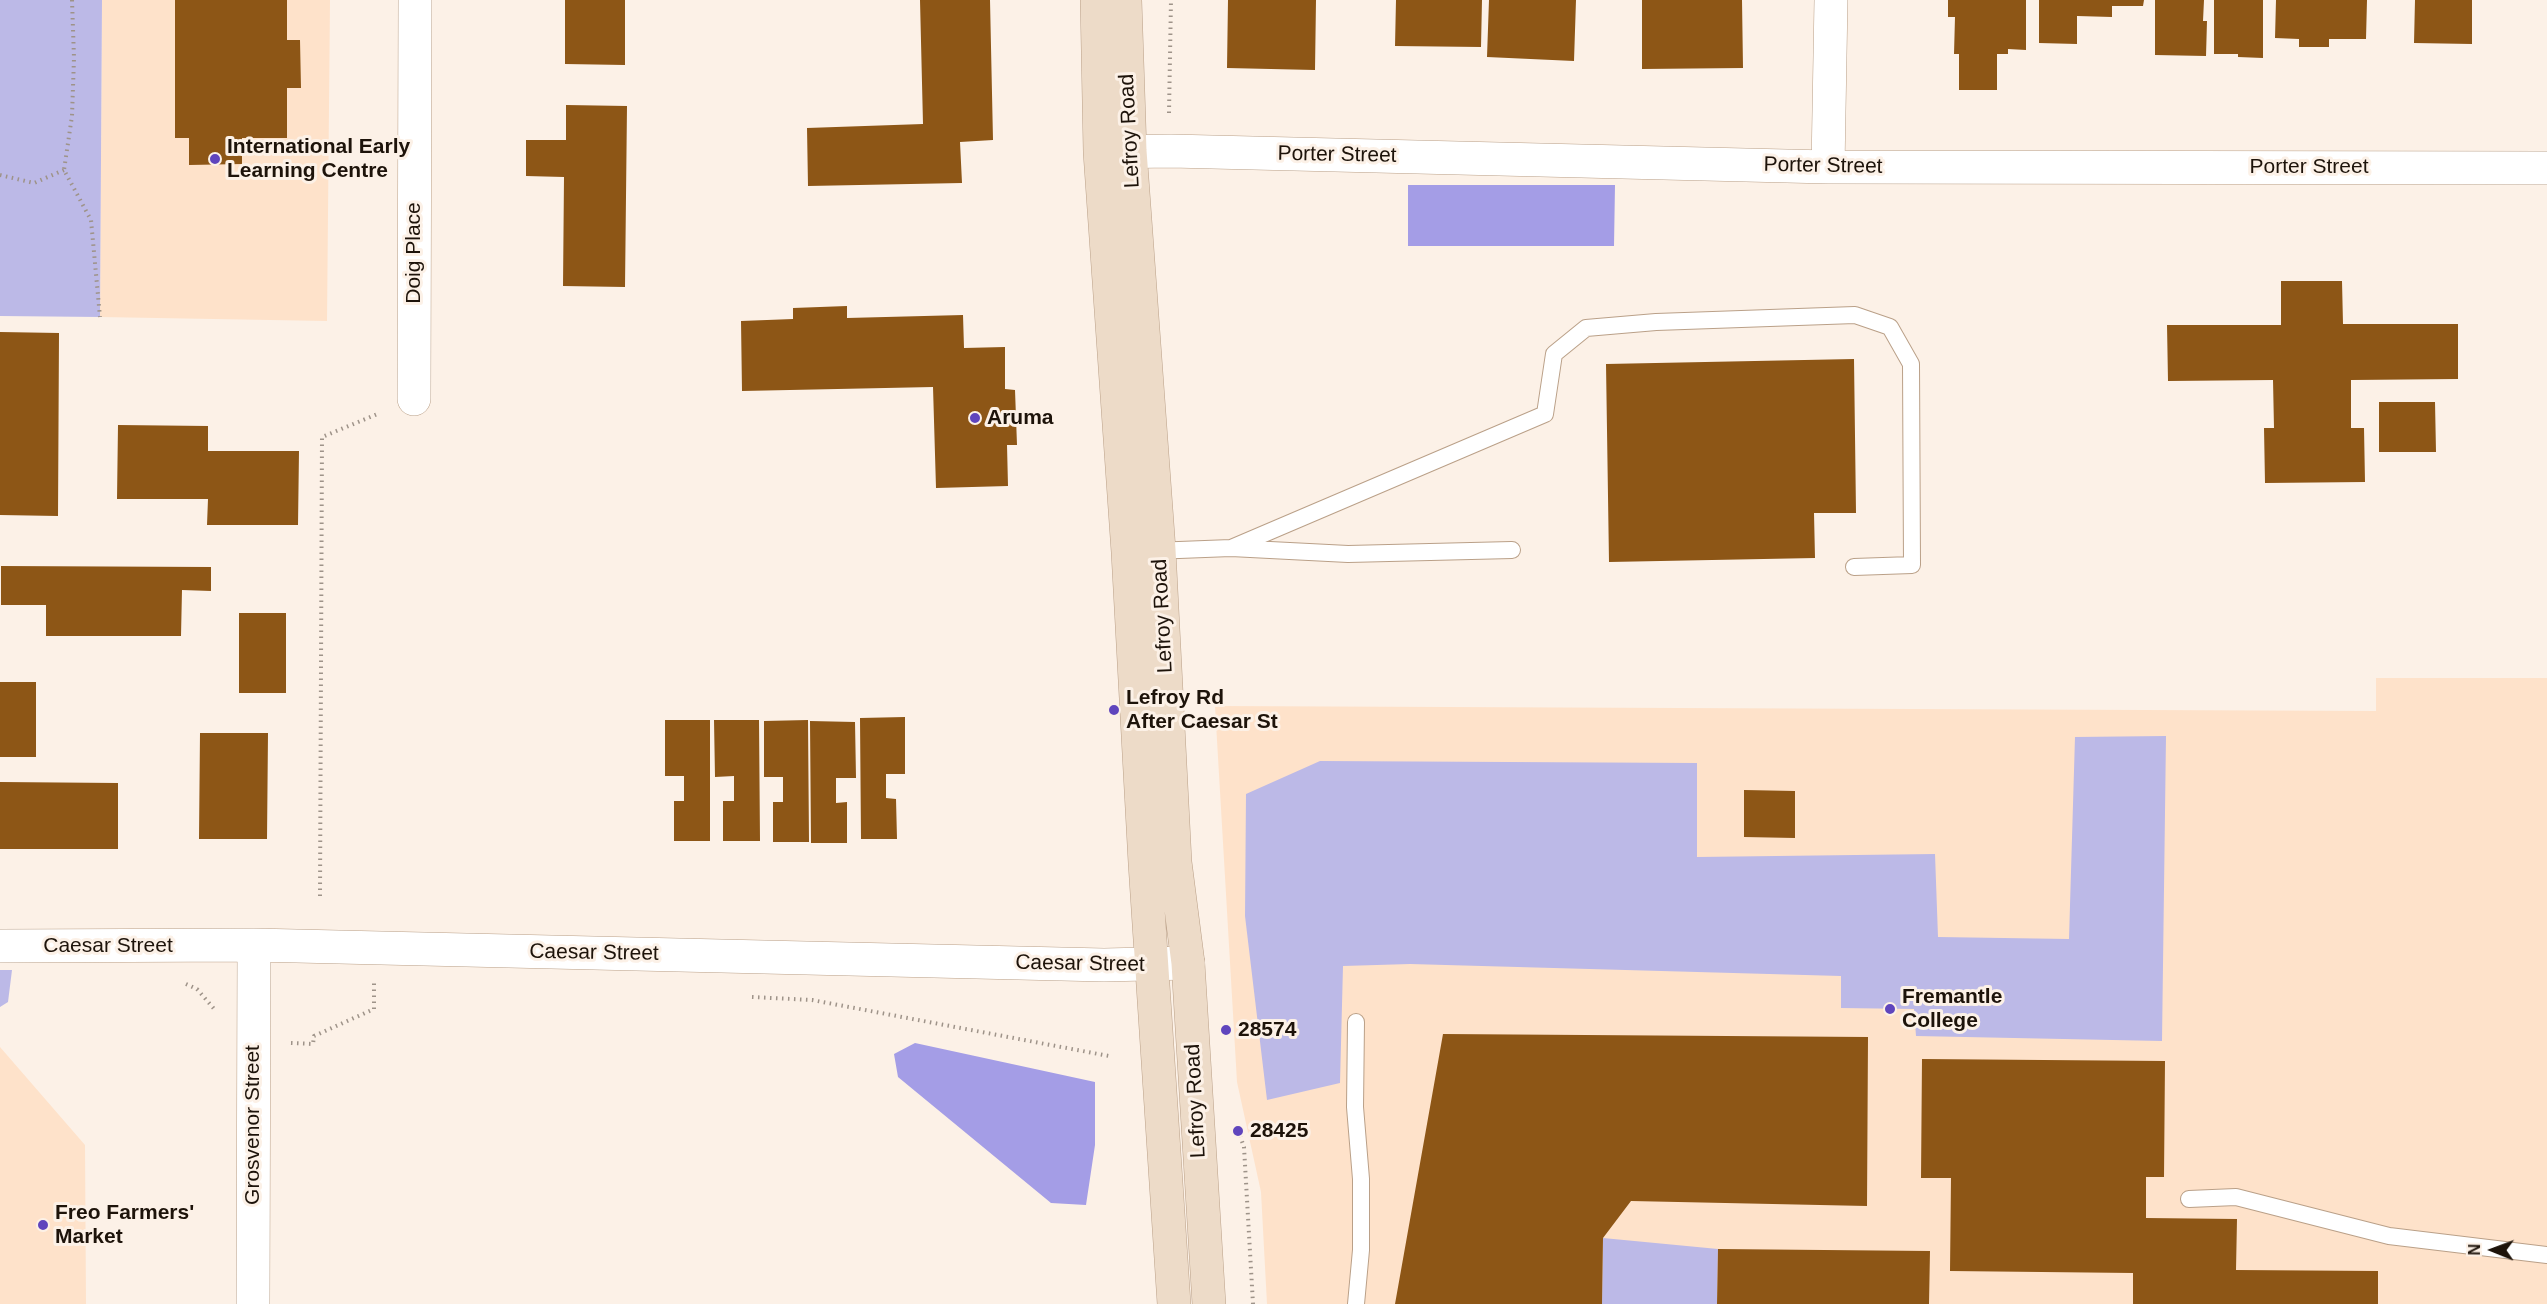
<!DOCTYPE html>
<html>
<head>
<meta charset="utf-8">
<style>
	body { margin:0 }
	#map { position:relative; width:2547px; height:1304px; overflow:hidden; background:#fcf1e7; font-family:Arial,sans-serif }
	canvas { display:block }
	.north { position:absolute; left:2463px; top:1220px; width:60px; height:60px; -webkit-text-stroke:4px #fcf1e7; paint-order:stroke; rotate:271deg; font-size:16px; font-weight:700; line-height:24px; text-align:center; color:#1d130a }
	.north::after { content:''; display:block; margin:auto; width:21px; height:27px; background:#1d130a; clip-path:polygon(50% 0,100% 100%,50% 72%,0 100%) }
</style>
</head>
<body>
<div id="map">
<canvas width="2547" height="1304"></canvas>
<div class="north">N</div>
</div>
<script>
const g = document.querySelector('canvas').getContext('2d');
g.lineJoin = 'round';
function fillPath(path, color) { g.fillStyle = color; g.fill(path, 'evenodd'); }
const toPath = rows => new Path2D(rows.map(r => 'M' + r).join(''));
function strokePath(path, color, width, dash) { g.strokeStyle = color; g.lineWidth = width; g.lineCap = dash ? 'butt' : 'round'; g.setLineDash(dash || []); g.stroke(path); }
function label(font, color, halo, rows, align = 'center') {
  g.font = font + ' Arial,sans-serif'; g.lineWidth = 6; g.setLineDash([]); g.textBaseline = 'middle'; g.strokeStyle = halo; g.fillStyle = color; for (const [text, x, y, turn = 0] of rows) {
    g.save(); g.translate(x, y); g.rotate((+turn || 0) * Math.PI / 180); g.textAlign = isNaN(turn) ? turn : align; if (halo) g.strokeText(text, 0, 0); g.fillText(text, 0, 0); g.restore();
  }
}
const built = toPath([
	[102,0,330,0,327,321,100,317],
	[2376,678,2547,678,2547,1304,1267,1304,1261,1192,1237,1082,1215,706,2376,711],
	[0,1047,85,1145,86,1304,0,1304]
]);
const green = toPath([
	[0,0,102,0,100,317,0,316],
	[2166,736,2162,1041,1916,1036,1914,1009,1841,1008,1841,976,1410,964,1343,966,1340,1083,1267,1100,1245,916,1246,794,1320,761,1697,763,1697,857,1935,854,1938,937,2069,939,2075,737],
	[0,970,12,970,8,1002,0,1007],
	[1603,1238,1718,1249,1717,1304,1602,1304]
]);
const water = toPath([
	[1408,185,1615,185,1614,246,1408,246],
	[915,1043,1095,1082,1095,1145,1086,1205,1051,1203,898,1077,894,1054]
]);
const building = toPath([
	[175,0,287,0,287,40,300,40,301,88,287,88,287,138,242,138,242,164,189,165,189,138,175,138],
	[565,0,625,0,625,65,565,64],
	[920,0,990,0,993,140,960,142,962,183,808,186,807,128,923,124],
	[1228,0,1316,0,1315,70,1227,68],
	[1396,0,1482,0,1481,47,1395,46],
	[1489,0,1576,0,1574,61,1487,57],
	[1642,0,1742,0,1743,68,1642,69],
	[1948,0,2026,0,2026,50,2008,49,2008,54,1997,54,1997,90,1959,90,1959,54,1954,54,1955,17,1948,17],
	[2039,0,2144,0,2143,6,2112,6,2112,17,2077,16,2077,44,2039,43],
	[2155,0,2204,0,2203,21,2207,21,2206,56,2155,55],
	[2214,0,2263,0,2263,58,2238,57,2238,54,2214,54],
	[2276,0,2367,0,2366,39,2329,39,2329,47,2299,47,2299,39,2275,38],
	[2415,0,2472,0,2472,44,2414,43],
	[566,105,627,106,625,287,563,286,564,177,526,176,526,140,566,140],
	[2281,281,2342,281,2343,324,2458,324,2458,379,2351,380,2351,428,2364,428,2365,482,2265,483,2264,428,2274,428,2273,380,2168,381,2167,325,2281,325],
	[847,306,847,318,963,315,964,348,1005,347,1005,389,1015,390,1017,445,1007,445,1008,486,936,488,933,387,742,391,741,321,793,319,793,308],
	[0,332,59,333,58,516,0,515],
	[1854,359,1856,513,1814,513,1815,558,1609,562,1606,364],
	[2379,402,2435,402,2436,452,2379,452],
	[118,425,208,426,208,451,299,451,298,525,207,525,208,499,117,499],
	[1,566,211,567,211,591,182,590,181,636,46,636,46,605,1,605],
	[239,613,286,613,286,693,239,693],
	[0,682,36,682,36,757,0,757],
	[905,717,905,774,886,774,886,798,896,799,897,839,861,839,860,718],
	[665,720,710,720,710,841,674,841,674,801,684,801,684,776,665,776],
	[714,720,759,720,760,841,723,841,723,801,734,801,734,776,715,777],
	[808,720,809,842,773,842,773,802,783,802,783,777,764,777,764,721],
	[810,721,855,722,856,778,836,778,836,803,847,802,847,843,811,843],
	[200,733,268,733,267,839,199,839],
	[0,782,118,783,118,849,0,849],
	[1744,790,1795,791,1795,838,1744,837],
	[1443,1034,1868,1037,1867,1206,1631,1201,1603,1238,1602,1304,1395,1304],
	[1922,1059,2165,1061,2164,1177,2146,1177,2146,1218,2237,1219,2236,1270,2378,1271,2378,1304,2133,1304,2133,1273,1950,1271,1951,1178,1921,1178],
	[1718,1249,1930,1251,1929,1304,1717,1304]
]);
const path = toPath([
	[72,0,74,58,72,116,64,170,91,220,100,317],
	[1169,113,1171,0],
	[0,175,34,183,64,170],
	[320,896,322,437,380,413],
	[186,984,197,989,215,1010],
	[752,997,812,1000,1109,1056],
	[291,1043,313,1044,314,1036,374,1009,374,983],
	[1238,1130,1244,1147,1253,1304]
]);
const lane = toPath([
	[1231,548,1545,414,1554,354,1586,328,1656,322,1855,315,1890,327,1911,364,1912,565,1854,567],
	[1153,551,1231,548,1348,554,1512,550],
	[2189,1199,2236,1197,2389,1236,2547,1255],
	[1356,1304,1361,1250,1361,1179,1355,1107,1356,1022]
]);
const street = toPath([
	[1103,152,1171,151,1828,167,2547,168],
	[1828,167,1831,0],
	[414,399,415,0],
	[0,946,254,945,1104,965,1188,963],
	[253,1304,254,945]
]);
const secondary = toPath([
	[1097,0,1100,152,1128,552,1145,863,1174,1304],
	[1125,0,1130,151,1159,550,1175,862,1188,963,1209,1304]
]);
const markers = [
	[215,159,6,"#5f45bd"],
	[975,418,6,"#5f45bd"],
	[1114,710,6,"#5f45bd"],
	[1890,1009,6,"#5f45bd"],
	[1226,1030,6,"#5f45bd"],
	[1238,1131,6,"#5f45bd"],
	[43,1225,6,"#5f45bd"]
];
const streetNames = [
	["Lefroy Road",1130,131,-93],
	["Porter Street",1337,155,1],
	["Porter Street",1823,166,1],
	["Porter Street",2309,167],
	["Doig Place",414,253,-90],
	["Lefroy Road",1163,616,-93],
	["Caesar Street",108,946],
	["Caesar Street",594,953,1],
	["Caesar Street",1080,964,1],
	["Lefroy Road",1196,1101,-93],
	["Grosvenor Street",253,1125,-90]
];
const poiNames = [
	["International Early",227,147],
	["Learning Centre",227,171],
	["Aruma",987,418],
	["Lefroy Rd",1126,698],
	["After Caesar St",1126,722],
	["Fremantle",1902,997],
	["College",1902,1021],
	["28574",1238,1030],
	["28425",1250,1131],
	["Freo Farmers'",55,1213],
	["Market",55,1237]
];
fillPath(built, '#fee2ca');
fillPath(green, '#bcb9e7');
fillPath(water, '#a49de6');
fillPath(building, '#8d5616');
strokePath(lane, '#baa088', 18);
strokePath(street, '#baa088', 34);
strokePath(secondary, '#baa088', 34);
strokePath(path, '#9e9389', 4, [1.5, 4.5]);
strokePath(lane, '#fff', 16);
strokePath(street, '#fff', 33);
strokePath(secondary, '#eddbc8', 33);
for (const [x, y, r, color] of markers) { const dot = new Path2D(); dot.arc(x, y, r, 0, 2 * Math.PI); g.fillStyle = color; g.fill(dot); strokePath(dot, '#fcf1e7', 2); }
label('21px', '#1d130a', '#fcf1e7', streetNames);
label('bold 21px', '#1d130a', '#fcf1e7', poiNames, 'left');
</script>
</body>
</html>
